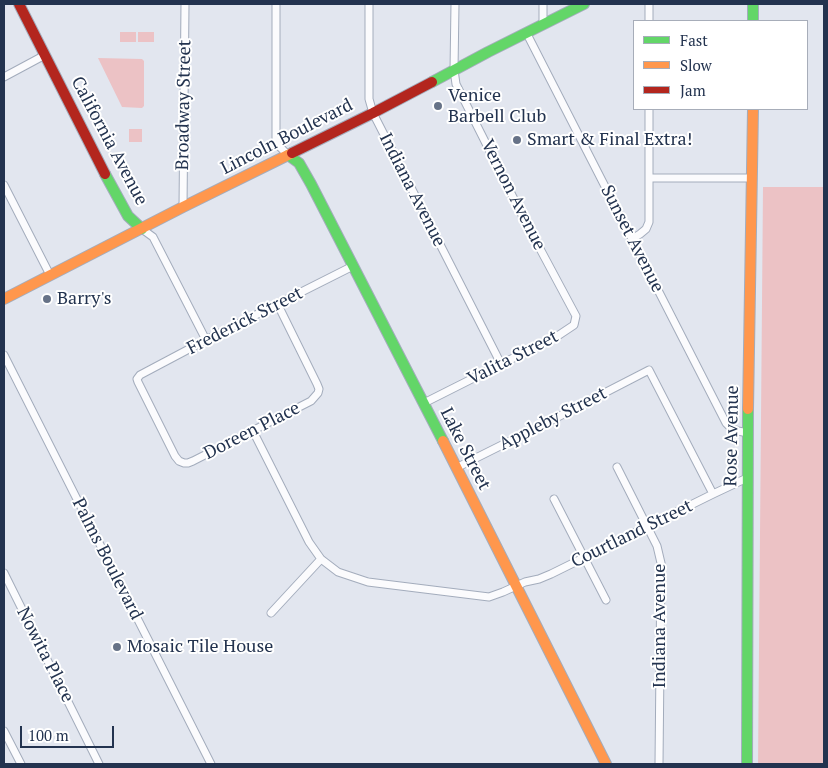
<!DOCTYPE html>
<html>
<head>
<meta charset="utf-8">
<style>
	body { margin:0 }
	#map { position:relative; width:828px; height:768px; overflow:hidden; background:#e2e6ef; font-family:"PT Serif",serif }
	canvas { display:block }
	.frame { position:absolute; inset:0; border:5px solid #23334f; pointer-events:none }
	.legend { position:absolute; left:633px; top:20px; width:175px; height:90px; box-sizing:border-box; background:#fff; border:1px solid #a7adb9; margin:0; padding:6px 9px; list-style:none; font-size:15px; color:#23334f }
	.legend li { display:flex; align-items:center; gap:10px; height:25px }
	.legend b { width:25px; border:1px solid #a7adb9 }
	.scale { position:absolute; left:20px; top:726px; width:94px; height:22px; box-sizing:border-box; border:2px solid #23334f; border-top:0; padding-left:6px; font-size:15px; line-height:18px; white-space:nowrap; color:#23334f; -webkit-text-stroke:4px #fff; paint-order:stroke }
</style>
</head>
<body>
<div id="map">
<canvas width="828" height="768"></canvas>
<div class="frame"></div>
<ul class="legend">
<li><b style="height:6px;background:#63d668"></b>Fast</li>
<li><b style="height:6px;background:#ff974d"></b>Slow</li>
<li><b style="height:6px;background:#b3261e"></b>Jam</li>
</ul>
<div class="scale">100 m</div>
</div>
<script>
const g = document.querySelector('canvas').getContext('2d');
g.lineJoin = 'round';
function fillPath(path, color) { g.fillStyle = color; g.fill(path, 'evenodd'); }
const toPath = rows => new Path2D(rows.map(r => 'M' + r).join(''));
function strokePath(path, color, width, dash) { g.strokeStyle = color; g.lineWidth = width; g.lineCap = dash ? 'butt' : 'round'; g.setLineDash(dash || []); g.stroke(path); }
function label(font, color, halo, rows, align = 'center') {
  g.font = font + ' "PT Serif",serif'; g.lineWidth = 4; g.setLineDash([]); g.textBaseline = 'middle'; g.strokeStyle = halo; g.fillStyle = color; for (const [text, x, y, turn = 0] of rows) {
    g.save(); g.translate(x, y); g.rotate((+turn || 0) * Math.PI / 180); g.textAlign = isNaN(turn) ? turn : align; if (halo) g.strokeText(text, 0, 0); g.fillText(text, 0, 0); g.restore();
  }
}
const green = toPath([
	[120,32,136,32,136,42,120,42],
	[138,32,154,32,154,42,138,42],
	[98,58,142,59,144,61,144,106,142,108,122,107],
	[129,129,142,129,142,142,129,142],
	[763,187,824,187,824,764,758,764]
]);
const street = toPath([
	[276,4,276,139,278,145,288,155],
	[369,4,369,99,373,113,501,364],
	[649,21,649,4],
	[543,24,543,4],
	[526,32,726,423,731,428,738,431,748,433],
	[4,77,45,55],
	[649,178,752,178],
	[4,185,50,275],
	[183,207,185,4],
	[142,229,153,237,206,340],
	[632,239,640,234,646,229,649,222,649,109],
	[278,305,317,384,319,389,318,393,311,401,193,461,188,463,184,463,179,461,175,456,138,382,137,379,140,375,206,340,353,266],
	[4,355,211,764],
	[424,403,559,335,574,325,576,316,523,217,456,84,454,70,455,4],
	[253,431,309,542,321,559,338,572,368,582,489,597,503,592,525,582,539,579,551,574,713,494,747,478],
	[617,467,657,546,661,563,659,764],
	[456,468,552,420,649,370,713,494],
	[554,499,606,600],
	[4,573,99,764],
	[271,613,321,559],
	[4,731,21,764]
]);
const fast = toPath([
	[753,4,753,21],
	[432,82,488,52,584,4],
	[288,155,299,163,311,184,443,441],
	[105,174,128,216,142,229],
	[747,764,748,409]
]);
const slow = toPath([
	[4,299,183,207,292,153],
	[748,409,753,109],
	[443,441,606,764]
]);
const jam = toPath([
	[19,4,105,174],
	[292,153,373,113,432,82]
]);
const markers = [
	[438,106,5,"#667287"],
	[517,140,5,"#667287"],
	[47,299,5,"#667287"],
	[117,647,5,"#667287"]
];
const poiNames = [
	["Venice",448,96],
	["Barbell Club",448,117],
	["Smart & Final Extra!",527,140],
	["Barry's",57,299],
	["Mosaic Tile House",127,647]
];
const streetNames = [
	["Broadway Street",184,105,-89],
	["Lincoln Boulevard",287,137,-27],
	["California Avenue",109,141,62],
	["Indiana Avenue",412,190,63],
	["Vernon Avenue",513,195,63],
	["Sunset Avenue",632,239,63],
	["Frederick Street",245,321,-27],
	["Valita Street",513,358,-27],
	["Appleby Street",553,419,-27],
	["Doreen Place",252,431,-27],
	["Rose Avenue",732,436,-89],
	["Lake Street",465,449,63],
	["Courtland Street",632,534,-26],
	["Palms Boulevard",107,559,63],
	["Indiana Avenue",660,626,-90],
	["Nowita Place",45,655,63]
];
fillPath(green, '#ecc2c5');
strokePath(street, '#a3acbc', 9);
strokePath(fast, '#a3acbc', 12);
strokePath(slow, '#a3acbc', 12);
strokePath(jam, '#a3acbc', 12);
strokePath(street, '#fbfbfd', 7);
strokePath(fast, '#63d668', 10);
strokePath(slow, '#ff974d', 10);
strokePath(jam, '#b3261e', 10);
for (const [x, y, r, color] of markers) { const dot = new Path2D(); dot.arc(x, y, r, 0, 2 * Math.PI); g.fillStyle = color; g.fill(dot); strokePath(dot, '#fff', 2); }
label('18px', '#23334f', '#fff', poiNames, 'left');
label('18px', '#23334f', '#fff', streetNames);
</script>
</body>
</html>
